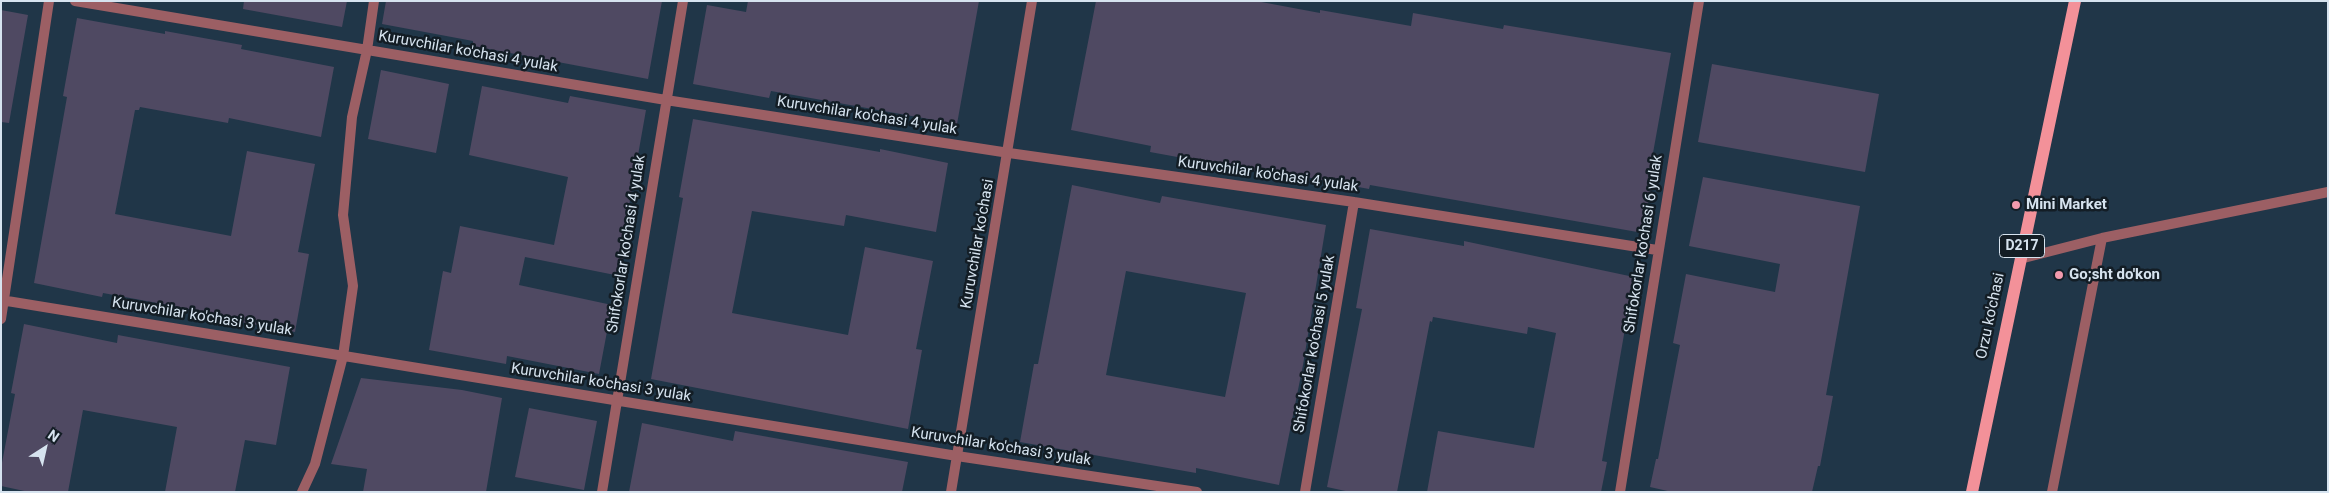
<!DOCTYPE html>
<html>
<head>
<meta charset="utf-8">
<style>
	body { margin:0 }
	#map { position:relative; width:2329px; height:493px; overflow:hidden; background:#203648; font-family:Roboto,sans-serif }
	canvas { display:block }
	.frame { position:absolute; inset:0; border:2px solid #d6e3ef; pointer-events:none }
	.north { position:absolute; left:20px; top:423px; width:50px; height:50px; -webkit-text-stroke:4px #131d25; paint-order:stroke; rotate:35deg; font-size:14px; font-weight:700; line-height:20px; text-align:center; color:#d6e3ef }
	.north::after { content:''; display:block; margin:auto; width:18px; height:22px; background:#d6e3ef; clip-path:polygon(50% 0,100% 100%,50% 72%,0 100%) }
</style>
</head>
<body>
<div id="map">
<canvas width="2329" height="493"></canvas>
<div class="frame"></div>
<div class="north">N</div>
</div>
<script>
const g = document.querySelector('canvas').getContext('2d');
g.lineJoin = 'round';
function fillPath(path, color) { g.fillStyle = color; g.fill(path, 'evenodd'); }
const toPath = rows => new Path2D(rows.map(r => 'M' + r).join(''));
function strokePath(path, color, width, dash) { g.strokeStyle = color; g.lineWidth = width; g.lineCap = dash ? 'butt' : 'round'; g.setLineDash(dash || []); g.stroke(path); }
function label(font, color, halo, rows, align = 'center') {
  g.font = font + ' Roboto,sans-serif'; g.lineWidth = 5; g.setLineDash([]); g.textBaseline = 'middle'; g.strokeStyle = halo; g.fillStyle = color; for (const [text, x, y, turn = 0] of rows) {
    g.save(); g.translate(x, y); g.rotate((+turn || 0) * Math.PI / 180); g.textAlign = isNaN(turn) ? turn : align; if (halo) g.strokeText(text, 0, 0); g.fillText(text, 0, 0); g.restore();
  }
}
const building = toPath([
	[244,1,347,1,342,27,243,9],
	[386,1,662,1,648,79,473,46,473,41,382,24],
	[748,1,979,1,957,124,771,91,769,98,693,84,707,5,746,12],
	[1096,1,1256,1,1320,13,1320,10,1411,26,1413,13,1503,29,1504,25,1671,53,1653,153,1657,154,1643,233,1370,185,1369,189,1279,172,1278,175,1243,169,1150,152,1151,146,1071,130],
	[1,10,28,15,9,123,1,122],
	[77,18,165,34,165,31,242,45,241,49,334,67,321,137,229,118,228,123,140,107,139,110,135,110,115,214,231,236,247,151,315,164,298,252,309,254,295,332,218,318,219,315,168,305,103,293,102,297,34,283,67,97,63,96],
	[1712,64,1879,94,1865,172,1698,142],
	[381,70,449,84,436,153,368,139],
	[482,86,568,103,570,96,646,110,629,206,633,207,620,276,525,257,519,285,612,305,599,374,507,356,506,364,429,350,443,271,451,273,460,226,554,245,568,177,469,155],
	[693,119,880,152,880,149,948,163,936,232,846,215,844,226,752,211,732,313,848,335,865,247,933,261,916,349,922,350,908,429,651,379,683,198,679,197],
	[1703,177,1860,206,1826,395,1833,396,1820,466,1818,466,1812,492,1672,492,1650,487,1656,459,1658,459,1680,345,1673,343,1686,274,1775,292,1780,264,1689,246],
	[1072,185,1160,203,1162,196,1326,225,1303,365,1279,485,1196,468,1196,473,1020,442,1034,364,1038,364],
	[1126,271,1246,293,1225,397,1106,375],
	[1370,229,1464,246,1464,241,1634,277,1602,461,1607,462,1601,492,1427,492,1438,431,1534,448,1556,333,1528,327,1527,334,1433,317,1432,322,1430,321,1397,492,1350,492,1327,487,1362,309,1356,308],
	[24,324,117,343,118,335,290,367,276,445,245,440,235,492,165,492,177,427,83,410,68,492,29,492,1,486,1,468,15,394,11,393],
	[361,378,462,390,502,398,486,492,363,492,367,469,331,464],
	[529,408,597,421,584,490,515,477],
	[642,423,733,441,735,431,908,462,902,492,629,492]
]);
const street = toPath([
	[75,1,666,100,1009,153,1354,202,1657,250],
	[2020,259,2102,238,2328,192],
	[1,300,957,456,1197,492],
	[1,319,49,1],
	[302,492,315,464,343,356,353,286,343,215,352,117,367,50,374,1],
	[602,492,683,1],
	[951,492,1032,1],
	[1305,492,1354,202],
	[1620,492,1699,1],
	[2052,492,2102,238]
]);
const primary = toPath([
	[1972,492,2075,1]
]);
const markers = [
	[2016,205,5,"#f29aad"],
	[2059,275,5,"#f29aad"]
];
const shields = [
	[2022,246,45]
];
const shieldNames = [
	["D217",2022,246]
];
const streetNames = [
	["Kuruvchilar ko'chasi 4 yulak",468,52,10],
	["Kuruvchilar ko'chasi 4 yulak",867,116,9],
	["Kuruvchilar ko'chasi 4 yulak",1268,175,8],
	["Shifokorlar ko'chasi 4 yulak",627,244,-81],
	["Kuruvchilar ko'chasi",978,244,-80],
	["Shifokorlar ko'chasi 6 yulak",1644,244,-81],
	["Orzu ko'chasi",1991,316,-78],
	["Kuruvchilar ko'chasi 3 yulak",202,317,9],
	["Shifokorlar ko'chasi 5 yulak",1315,344,-80],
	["Kuruvchilar ko'chasi 3 yulak",601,383,9],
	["Kuruvchilar ko'chasi 3 yulak",1001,447,9]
];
const poiNames = [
	["Mini Market",2026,205],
	["Go;sht do'kon",2069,275]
];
fillPath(building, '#4f4962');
strokePath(street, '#9c5f64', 10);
strokePath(primary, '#f39199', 12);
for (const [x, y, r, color] of markers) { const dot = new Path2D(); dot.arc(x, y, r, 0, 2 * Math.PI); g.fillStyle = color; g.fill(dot); strokePath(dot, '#131d25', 2); }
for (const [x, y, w] of shields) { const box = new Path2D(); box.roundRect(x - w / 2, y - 11.5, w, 23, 4); g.fillStyle = '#131d25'; g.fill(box); strokePath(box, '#d6e3ef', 1); }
label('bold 14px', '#d6e3ef', null, shieldNames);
label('15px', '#d6e3ef', '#131d25', streetNames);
label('bold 15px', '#d6e3ef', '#131d25', poiNames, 'left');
</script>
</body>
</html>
